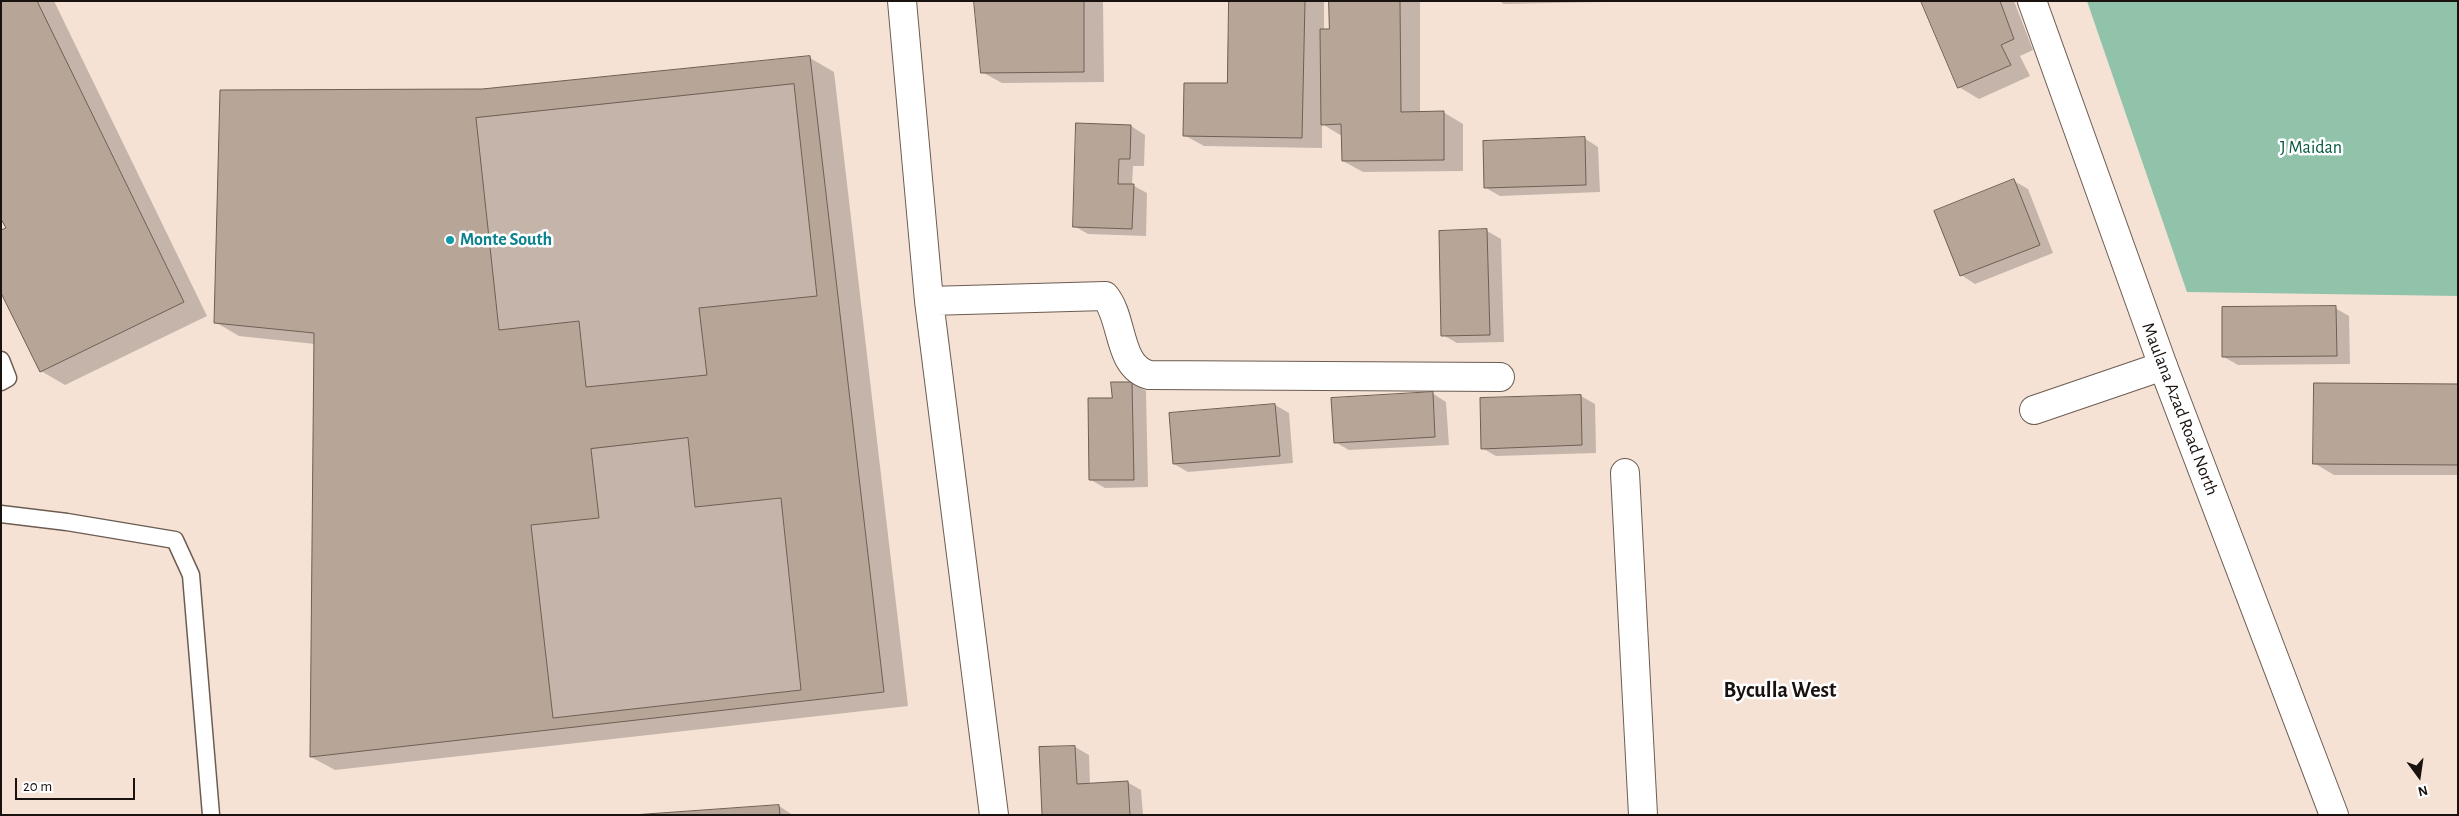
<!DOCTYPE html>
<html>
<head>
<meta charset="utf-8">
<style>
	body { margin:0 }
	#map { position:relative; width:2459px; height:816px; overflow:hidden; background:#f5e2d5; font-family:"Alegreya Sans",sans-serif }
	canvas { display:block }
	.frame { position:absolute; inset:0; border:2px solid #19120e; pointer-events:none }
	.north { position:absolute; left:2394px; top:751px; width:50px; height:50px; -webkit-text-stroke:4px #fff; paint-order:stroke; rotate:166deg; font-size:14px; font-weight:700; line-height:20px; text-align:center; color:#19120e }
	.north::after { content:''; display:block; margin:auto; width:18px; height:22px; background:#19120e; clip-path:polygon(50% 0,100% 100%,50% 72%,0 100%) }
	.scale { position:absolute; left:15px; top:778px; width:120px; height:22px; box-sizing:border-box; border:2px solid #19120e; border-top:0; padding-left:6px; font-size:15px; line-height:18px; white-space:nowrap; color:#19120e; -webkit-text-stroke:4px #fff; paint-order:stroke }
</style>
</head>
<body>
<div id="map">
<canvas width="2459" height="816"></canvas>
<div class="frame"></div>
<div class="north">N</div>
<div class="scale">20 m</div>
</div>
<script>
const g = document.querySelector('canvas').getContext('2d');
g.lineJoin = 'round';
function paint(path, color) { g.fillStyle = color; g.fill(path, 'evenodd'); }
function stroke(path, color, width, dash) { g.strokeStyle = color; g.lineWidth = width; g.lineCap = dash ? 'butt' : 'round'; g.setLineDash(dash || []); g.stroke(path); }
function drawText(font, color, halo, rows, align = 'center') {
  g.font = font + ' "Alegreya Sans",sans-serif'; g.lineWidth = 5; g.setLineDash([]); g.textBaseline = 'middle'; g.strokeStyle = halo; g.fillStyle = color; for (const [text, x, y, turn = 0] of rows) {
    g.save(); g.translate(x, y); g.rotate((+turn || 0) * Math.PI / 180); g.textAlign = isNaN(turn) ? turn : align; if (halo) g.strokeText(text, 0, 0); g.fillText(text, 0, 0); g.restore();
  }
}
paint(new Path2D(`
	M2087,1H2458V296L2187,292Z`), '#91c3aa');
paint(new Path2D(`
	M1,1H54L207,316L65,385L41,371L7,229Z
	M975,1H1103L1104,82L1002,83L982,72Z
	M1230,1H1324V30H1330V1H1420V113L1443,112L1463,124V171L1363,172L1343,161L1342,136L1322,124V148L1204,146L1184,135L1229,84Z
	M1499,1H1652L1504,4Z
	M1923,1H2014L2033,50L2020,56L2030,76L1979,99L1959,87Z
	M810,58L834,72L908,706L335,770L311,757L315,344L239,336L215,322L482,91Z
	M1077,125L1131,126L1145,135L1144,166H1133L1132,185L1147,193L1146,236L1088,234L1074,226Z
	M1584,138L1598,147L1600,192L1500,196L1486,188Z
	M2014,181L2028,189L2053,253L1975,284L1961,275L1936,211Z
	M1487,231L1501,239L1504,342L1457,343L1443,335L1440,232Z
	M2335,308L2349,316L2350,364L2238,365L2224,357Z
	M1132,383L1146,391L1148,487L1105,488L1091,480L1113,399Z
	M2458,386V475H2334L2314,463Z
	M1432,393L1446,402L1449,445L1349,450L1335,442Z
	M1581,396L1595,404L1596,453L1496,456L1482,448Z
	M1275,405L1289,413L1293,463L1188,472L1174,464L1170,414Z
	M1075,747L1089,755L1090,784L1127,782L1141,790L1143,815H1043Z
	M779,806L793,815H652Z`), '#0003');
const building = new Path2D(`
	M1,1H37L184,302L40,372L1,293V230L6,228L1,219Z
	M974,1H1084V72L981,73Z
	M1229,1H1305L1302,138L1183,136L1184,83H1227Z
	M1329,1H1400L1401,112L1444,111V160L1342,161L1341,124L1321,125L1320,29H1329Z
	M1921,1H2000L2014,39L2001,45L2011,65L1958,88Z
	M810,56L884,692L310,757L314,333L214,323L220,90L482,89Z
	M794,84L817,296L699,308L707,375L586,387L579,321L499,330L476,118Z
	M1076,123L1131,125L1130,159H1119L1118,184H1134L1132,229L1073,227Z
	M1585,137L1586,185L1484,188L1483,141Z
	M2014,179L2040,245L1960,276L1934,211Z
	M1487,229L1490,335L1441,336L1439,231Z
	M2336,306L2337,356L2222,357V307Z
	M1111,382H1132L1134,480H1089L1088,398H1112Z
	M2314,383L2458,384V465L2313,464Z
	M1433,392L1435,437L1334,443L1331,398Z
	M1581,395L1582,445L1481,449L1480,398Z
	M1275,404L1280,456L1173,464L1169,413Z
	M688,438L695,507L781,498L801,690L553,718L531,525L599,518L591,449Z
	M1075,746L1077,784L1128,781L1130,815H1042L1039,747Z
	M779,805L780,815H633Z`);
paint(building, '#b7a598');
stroke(building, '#6e5e53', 1);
const service = new Path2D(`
	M1,360L8,378L1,382
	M1,514L67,522L175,540L191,575L211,815`);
const minor = new Path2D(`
	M902,1L929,301L994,815
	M929,301L1105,296C1124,319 1117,366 1149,375L1500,377
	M2034,410L2163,366
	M1625,473L1643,815`);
const tertiary = new Path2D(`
	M2032,1L2163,366L2334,815`);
stroke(service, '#6d5c51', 19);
stroke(minor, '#6d5c51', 30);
stroke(tertiary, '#6d5c51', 30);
stroke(service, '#fff', 16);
stroke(minor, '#fff', 28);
stroke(tertiary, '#fff', 28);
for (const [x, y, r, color] of [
	[450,240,5,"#0f9aa8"]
]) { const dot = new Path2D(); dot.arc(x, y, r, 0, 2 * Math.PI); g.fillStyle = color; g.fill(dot); stroke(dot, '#fff', 2); }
drawText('18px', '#065a3d', '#fff', [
	["J Maidan",2311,148]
]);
drawText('bold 18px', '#0d838f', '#fff', [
	["Monte South",460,240]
], 'left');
drawText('18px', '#19120e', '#fff', [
	["Maulana Azad Road North",2180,409,69]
]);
drawText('bold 22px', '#19120e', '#fff', [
	["Byculla West",1780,690]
]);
</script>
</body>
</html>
